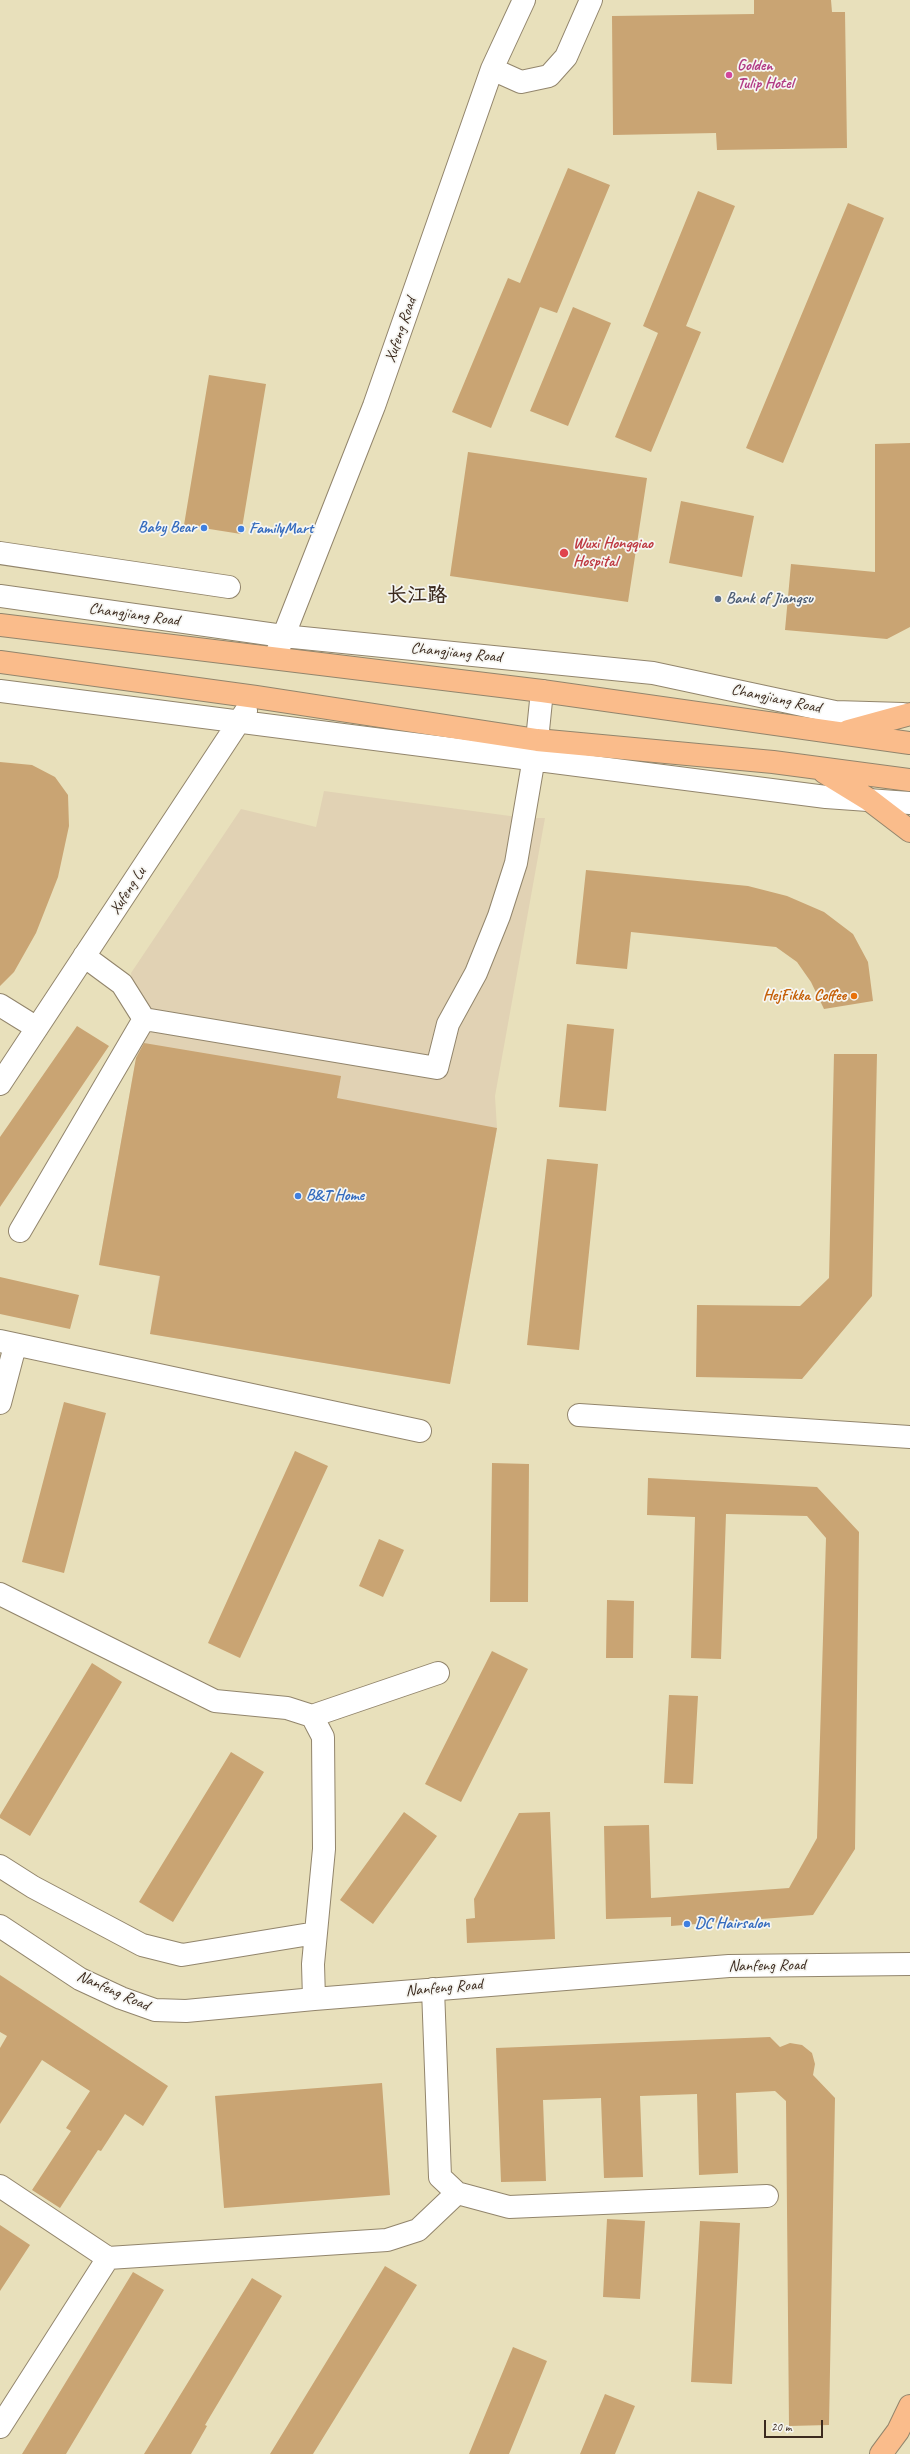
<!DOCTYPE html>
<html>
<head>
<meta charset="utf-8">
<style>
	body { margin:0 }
	#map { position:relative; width:910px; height:2454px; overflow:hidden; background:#e8e0bb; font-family:Caveat,sans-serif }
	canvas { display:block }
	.scale { position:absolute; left:764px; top:2420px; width:59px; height:18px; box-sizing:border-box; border:2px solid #3b2a1e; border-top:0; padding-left:5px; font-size:12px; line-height:14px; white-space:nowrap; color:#3b2a1e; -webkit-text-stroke:3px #f6f6f2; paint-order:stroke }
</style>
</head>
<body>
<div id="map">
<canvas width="910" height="2454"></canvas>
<div class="scale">20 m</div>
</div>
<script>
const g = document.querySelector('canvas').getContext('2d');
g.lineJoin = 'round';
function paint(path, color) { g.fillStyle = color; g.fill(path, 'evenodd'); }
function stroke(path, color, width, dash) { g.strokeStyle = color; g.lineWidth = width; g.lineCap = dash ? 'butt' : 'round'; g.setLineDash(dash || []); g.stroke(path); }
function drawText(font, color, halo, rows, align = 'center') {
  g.font = font + ' Caveat,"LXGW WenKai TC",sans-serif'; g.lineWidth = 3.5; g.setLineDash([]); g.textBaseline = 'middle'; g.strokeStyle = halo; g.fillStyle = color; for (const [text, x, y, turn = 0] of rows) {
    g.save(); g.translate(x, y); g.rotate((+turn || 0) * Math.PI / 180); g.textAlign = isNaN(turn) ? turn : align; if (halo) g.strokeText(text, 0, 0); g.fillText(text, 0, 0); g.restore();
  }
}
paint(new Path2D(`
	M324,791L525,818H545L495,1096L497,1128L450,1384L150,1334L159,1276L99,1265L139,1042L131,973L241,809L316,827Z`), '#e1d2b4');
paint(new Path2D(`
	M754,0H831L832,12H845L847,148L717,150L716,133L613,135L612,16L754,14Z
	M568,168L610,185L557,313L540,307L491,428L452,412L508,278L520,283Z
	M698,191L735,206L686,326L701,332L651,452L615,437L658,333L643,326Z
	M848,203L884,218L783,463L746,448Z
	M573,307L611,323L568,426L530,411Z
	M209,375L266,384L241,534L184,525Z
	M910,443V627L887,639L785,630L791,564L875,572V444Z
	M468,452L647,478L628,602L450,576Z
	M681,501L754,516L742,577L669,563Z
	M0,762L32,765L55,777L68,795L69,826L58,877L36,933L14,972L0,986Z
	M586,870L748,886L787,896L824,912L853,934L868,962L873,1001L824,1009L811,982L797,962L776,947L631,932L627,969L576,964Z
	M567,1024L614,1029L606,1111L559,1107Z
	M77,1026L109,1046L0,1207V1137Z
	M144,1043L341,1076L337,1098L497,1128L450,1384L150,1334L160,1276L99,1265L136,1058Z
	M834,1054H877L872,1296L802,1379L696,1377L697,1305L800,1306L829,1278Z
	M547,1159L598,1164L579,1350L527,1345Z
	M0,1277L79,1295L70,1329L0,1314Z
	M64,1402L106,1413L64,1573L22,1562Z
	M295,1451L328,1466L240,1658L208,1643Z
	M492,1463L529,1464L528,1602H490Z
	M648,1478L817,1487L859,1532L855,1849L813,1915L671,1926V1917L606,1919L604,1826L649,1825L651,1898L789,1888L817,1838L826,1538L807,1516L726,1514L721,1659L691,1658L695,1517L647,1515Z
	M379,1539L404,1550L383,1597L359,1586Z
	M607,1600L634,1601L633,1658H606Z
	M492,1651L528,1669L461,1802L425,1784Z
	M92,1663L122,1682L30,1836L0,1818V1815Z
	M669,1695L698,1696L693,1784L664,1783Z
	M231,1752L264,1772L173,1922L139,1902Z
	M404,1812L437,1836L373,1924L340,1900Z
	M550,1812L555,1939L467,1943L466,1919L475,1918L474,1899L519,1813Z
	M0,1975L168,2086L143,2126L125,2114L101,2151L98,2150L60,2208L32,2190L71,2131L66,2128L90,2091L42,2060L0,2124V2048L7,2036L0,2032Z
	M770,2037L780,2047L790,2043L802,2045L812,2053L815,2064L813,2075L835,2098L829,2425L789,2426L786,2101L775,2091L736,2093L738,2173L699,2175L697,2094L640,2096L643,2177L604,2178L601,2098L543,2100L546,2181L501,2182L496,2048Z
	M382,2083L390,2195L224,2208L215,2096Z
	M607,2219L645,2221L640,2299L603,2297Z
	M700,2221L740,2223L732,2384L691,2382Z
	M0,2225L30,2245L0,2291Z
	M385,2266L417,2285L347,2399L313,2454H270Z
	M133,2272L164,2290L66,2454H22Z
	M252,2278L282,2296L205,2425L207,2426L191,2454H144Z
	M513,2347L547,2361L509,2454H469Z
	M605,2394L635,2406L615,2454H580Z`), '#c9a473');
const minor = new Path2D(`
	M492,69L521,82L549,76L566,57L591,0
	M0,553L229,587
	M0,596L283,636L653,673L835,712L903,714
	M278,650L374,406L492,69L524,0
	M0,691L826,797L910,803
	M0,1005L37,1028
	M144,1019L437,1068L448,1024L476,973L499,916L516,863L537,740L542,691
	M0,1084L246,711
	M20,1231L144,1019L122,984L84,956
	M0,1341L420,1431
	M0,1403L15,1346
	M579,1415L910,1437
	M0,1594L215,1701L287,1708L312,1716L323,1737L324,1849L313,1964L314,1999
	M312,1716L438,1673
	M0,1866L33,1887L142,1945L182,1955L316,1933
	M0,1926L80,1979L121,1998L155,2010L186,2011L314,1999L729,1966L910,1964
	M433,1989L440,2177L457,2193L509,2207L767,2196
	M0,2186L108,2258L0,2427
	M108,2258L387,2240L418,2230L457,2193`);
const major = new Path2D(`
	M0,625L542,691L910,743
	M0,662L256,697L537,740L773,762L910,780
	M848,731L910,714
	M824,772L868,799L910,831
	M881,2454L898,2431L910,2406`);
stroke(minor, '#92856c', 24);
stroke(major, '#92856c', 24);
stroke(minor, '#fff', 22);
stroke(major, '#fabc8b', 22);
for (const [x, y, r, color] of [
	[729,75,4,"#d1479c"],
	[204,528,4,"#3f7fe0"],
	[241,529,4,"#3f7fe0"],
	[564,553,5,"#e0444e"],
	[718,599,4,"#5c6f8a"],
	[854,996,4,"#e8710a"],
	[298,1196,4,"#3f7fe0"],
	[687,1924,4,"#3f7fe0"]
]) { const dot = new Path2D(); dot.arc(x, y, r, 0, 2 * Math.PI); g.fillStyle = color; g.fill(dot); stroke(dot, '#f6f6f2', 1.5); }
drawText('bold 16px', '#b23c85', '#f6f6f2', [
	["Golden",737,66],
	["Tulip Hotel",737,84]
], 'left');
drawText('16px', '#3b2a1e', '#f6f6f2', [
	["Xufeng Road",401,330,-71],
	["Changjiang Road",134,615,8],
	["Changjiang Road",456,653,6],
	["Changjiang Road",776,699,12],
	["Xufeng Lu",128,891,-57],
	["Nanfeng Road",767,1966,-1],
	["Nanfeng Road",444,1988,-5],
	["Nanfeng Road",113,1991,24]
]);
drawText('bold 16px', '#366cbe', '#f6f6f2', [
	["Baby Bear",196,528,"right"],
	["FamilyMart",249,529],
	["B&T Home",306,1196],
	["DC Hairsalon",695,1924]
], 'left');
drawText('bold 16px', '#be3a42', '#f6f6f2', [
	["Wuxi Hongqiao",573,544],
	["Hospital",573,562]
], 'left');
drawText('bold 16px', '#4e5e75', '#f6f6f2', [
	["Bank of Jiangsu",726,599]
], 'left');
drawText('bold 16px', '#c56008', '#f6f6f2', [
	["HejFikka Coffee",846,996]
], 'right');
drawText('bold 20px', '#3b2a1e', '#f6f6f2', [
	["长江路",417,596]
]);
</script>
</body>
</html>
